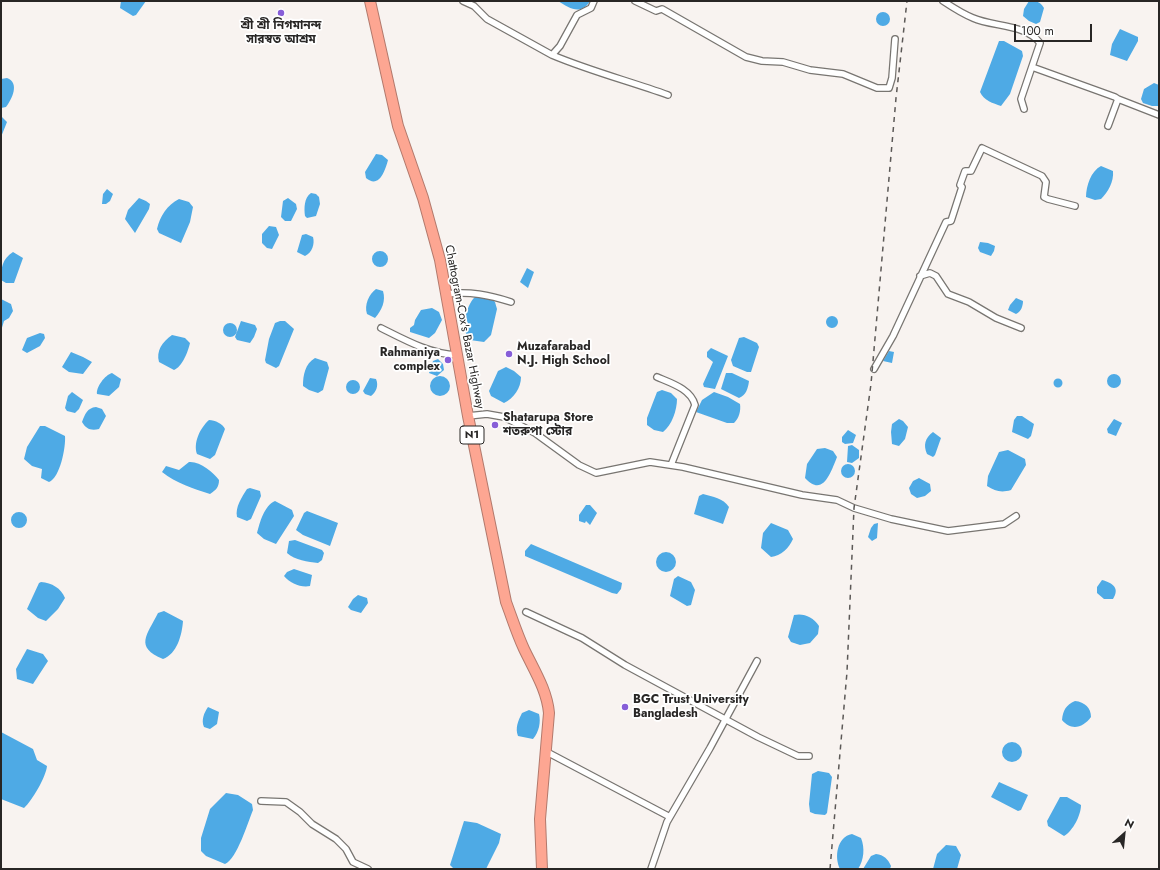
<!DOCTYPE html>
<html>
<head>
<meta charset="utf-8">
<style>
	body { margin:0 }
	#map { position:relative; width:1160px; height:870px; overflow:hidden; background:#f8f3f0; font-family:Jost,sans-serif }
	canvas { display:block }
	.frame { position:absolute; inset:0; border:2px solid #282625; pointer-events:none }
	.north { position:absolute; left:1104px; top:814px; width:40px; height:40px; -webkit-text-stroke:3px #fff; paint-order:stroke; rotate:27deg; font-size:11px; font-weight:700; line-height:16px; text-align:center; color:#282625 }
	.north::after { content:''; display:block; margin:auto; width:14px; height:18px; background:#282625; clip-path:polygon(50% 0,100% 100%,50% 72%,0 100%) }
	.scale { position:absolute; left:1014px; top:24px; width:78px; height:18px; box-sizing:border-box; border:2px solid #282625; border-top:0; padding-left:5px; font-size:12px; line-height:14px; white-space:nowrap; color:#282625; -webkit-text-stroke:3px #fff; paint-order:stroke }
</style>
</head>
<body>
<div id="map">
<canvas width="1160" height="870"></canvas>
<div class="frame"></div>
<div class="north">N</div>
<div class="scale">100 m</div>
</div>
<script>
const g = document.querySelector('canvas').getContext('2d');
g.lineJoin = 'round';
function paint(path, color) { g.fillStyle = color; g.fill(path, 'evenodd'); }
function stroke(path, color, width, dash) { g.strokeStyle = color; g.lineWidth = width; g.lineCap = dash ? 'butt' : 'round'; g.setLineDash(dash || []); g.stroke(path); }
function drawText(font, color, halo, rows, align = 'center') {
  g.font = font + ' Jost,"Noto Sans Bengali",sans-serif'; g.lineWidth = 3.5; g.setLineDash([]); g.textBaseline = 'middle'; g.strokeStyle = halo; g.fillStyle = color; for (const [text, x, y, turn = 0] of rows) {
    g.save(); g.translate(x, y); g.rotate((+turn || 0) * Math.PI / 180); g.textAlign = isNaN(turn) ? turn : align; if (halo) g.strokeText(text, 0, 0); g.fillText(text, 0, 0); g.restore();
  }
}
paint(new Path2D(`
	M121,1H146L136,15L133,16L120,8Z
	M558,1H590C581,16 569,8 558,1Z
	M1029,1C1036,1 1040,1 1044,8L1040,22L1036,24L1029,21L1023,16L1024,9Z
	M876 19a7 7 0 1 1 14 0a7 7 0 1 1-14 0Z
	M1120,29L1138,37V41L1127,61L1110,55L1112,44Z
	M999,41H1004L1022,51L1023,56L1010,94L1001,106C993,103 984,101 980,92Z
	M7,78C20,83 12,99 6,107L1,108V79Z
	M1154,83L1159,85V106H1152L1143,103L1141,99L1144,89Z
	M1,116L7,122L1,137Z
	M376,154L382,155L388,160C385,171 379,189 366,178L365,172Z
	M1101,166L1113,171C1114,182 1108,192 1101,199L1095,200L1086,197C1086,186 1091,171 1101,166Z
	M107,189L113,194L110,201L106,204H102L103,194Z
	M311,193L316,194L319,197L320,204L316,216L307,218L305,216C304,208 304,198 311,193Z
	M139,198L146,201L150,204L149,209L135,233L125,219L128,210Z
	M288,198L296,204L297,209L291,221H285L281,217L283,201Z
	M179,199L189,202L193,207L190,222L181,243L159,233L157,229C160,216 167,205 179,199Z
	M269,226L276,227L279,235L272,249L267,248L262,243V234Z
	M306,234L313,237C315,244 312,253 305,256L297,252L302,235Z
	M980,242L988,243L995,246L994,251L991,256L980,252L978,248Z
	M372 259a8 8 0 1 1 16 0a8 8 0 1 1-16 0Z
	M13,252L23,258L14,283H6L1,280C1,268 2,259 13,252Z
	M527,268L534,272L528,288L520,282Z
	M376,289L383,291C386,301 382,310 375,318L367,314C364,305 369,294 376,289Z
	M475,297L492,299L495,302L497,309L491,335L484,342L470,340C469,337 466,334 465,331C463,321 468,303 475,297Z
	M1016,298L1023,301C1023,306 1021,312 1016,314L1008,310L1010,305Z
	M1,299L11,304L13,311L9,318L4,321L1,331Z
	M432,308L439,312L442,320L435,333L429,338L410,332V328L414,325L415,320L421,310Z
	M826 322a6 6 0 1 1 12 0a6 6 0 1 1-12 0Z
	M241,321L255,325L257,329L254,337L250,343L237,340L235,337Z
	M280,321H285L294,329L279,366L276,368L266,363L265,360L269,339L275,323Z
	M223 330a7 7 0 1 1 14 0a7 7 0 1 1-14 0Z
	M40,333L44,334L45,338L40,346L27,353L22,350L27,338Z
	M172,335L185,338L190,343C188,352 182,367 174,370L159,362C156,351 162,342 172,335Z
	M744,337L757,343L759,347L751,372H747L733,366L731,360L739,338Z
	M711,348L728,356L715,389L704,387L703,384L713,362L707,357V352Z
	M889,351L894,352L892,363L883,361Z
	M71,352L83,357L92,362L83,374L69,372L62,367Z
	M315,358L327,362L329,368L323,390L318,393L309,390L303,386C303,375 305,364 315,358Z
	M438,359L443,364L444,370L437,376L429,373L433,361Z
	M506,367L514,371L521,377C521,388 514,398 504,403L491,396L489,391L498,371Z
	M112,373L121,379L119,387L109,396L97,394C96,387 105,375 112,373Z
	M726,373H732L749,381C748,389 746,395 739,398L721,389Z
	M1107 381a7 7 0 1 1 14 0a7 7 0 1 1-14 0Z
	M430 386a10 10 0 1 1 20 0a10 10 0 1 1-20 0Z
	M370,378L376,379C379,386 376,392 371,396L365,394L363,391Z
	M1053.5 383a4.5 4.5 0 1 1 9 0a4.5 4.5 0 1 1-9 0Z
	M346 387a7 7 0 1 1 14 0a7 7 0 1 1-14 0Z
	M662,390L671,393L677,399C677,410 672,425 663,432L654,430L647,425V418L657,392Z
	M72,392L83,400L79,409L75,413L67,411L65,408L68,396Z
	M714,392L728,397L740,404C741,411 739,418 734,423H727L696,412L702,400Z
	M96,407L102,409L106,416L99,429C91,431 86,429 82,422C85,414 87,408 96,407Z
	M1017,416H1022L1034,424L1031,436L1028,439L1012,432L1014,420Z
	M899,419L903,421L908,427L905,439L899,446L892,444L891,432L892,424Z
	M1114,419L1122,423L1116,436L1108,433L1107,429Z
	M209,420C215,420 223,424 225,429L215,455L210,459L197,454C193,443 200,428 209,420Z
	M40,426H45L65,436C66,447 60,478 49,482L41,478L42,469L32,466L24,459L27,447Z
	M848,430L856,435L853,443L845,444L842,442V437Z
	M933,432L941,438L935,455L933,457L927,454C923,445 925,438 933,432Z
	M852,445L859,450V458L852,463L847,462L848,446Z
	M825,448L833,451L837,457C831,472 823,498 805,478L807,464L817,449Z
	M1008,450L1025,459L1026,465L1011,490C1001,493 995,491 987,486L988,476L999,452Z
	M189,462C200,461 213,472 219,480C219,487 216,490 210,494C194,489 176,483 162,472L166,466L179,470Z
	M841 471a7 7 0 1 1 14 0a7 7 0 1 1-14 0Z
	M919,478L930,484L931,491L925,496L917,498L911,494L909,488L913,481Z
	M250,488L260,491L261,496L251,519L247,521L237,517C235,507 242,497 247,489Z
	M703,494C713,497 723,498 729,507L723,524L694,514L699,496Z
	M275,501L292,510L294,516L276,544L264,539L257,533C260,522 264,506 275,501Z
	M586,505H590L597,513L590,525L586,521L585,523L579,521V515Z
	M307,511L338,523L330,546L303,535L296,530L304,513Z
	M11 520a8 8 0 1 1 16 0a8 8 0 1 1-16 0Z
	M771,523L788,530L793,539C789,548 781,556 771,557L761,548L763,533Z
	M878,523L877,538L872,541L868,537L871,528L874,524Z
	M295,540L322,550L324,553L322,560L318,563C308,562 295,560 287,553L289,541Z
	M531,544L622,583L621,589L617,594L612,593L525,556V551Z
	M656 562a10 10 0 1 1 20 0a10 10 0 1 1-20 0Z
	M294,569L312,575L310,586C301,588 290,583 284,576L287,572Z
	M678,576L691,582L695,590L691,605L687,606L670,596L674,579Z
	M1102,580C1113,583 1120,588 1113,599H1104L1097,593V587Z
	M41,582C52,583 61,588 65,598L58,609L46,621L38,618L27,609L39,583Z
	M358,595L367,598L368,603L361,613L351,610L348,607L353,599Z
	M164,611L183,621C182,635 177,654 163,659C134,647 147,635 158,613Z
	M794,615C804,613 813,617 819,626L818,634L810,643L800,645L791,642L788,637Z
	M27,649L43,654L48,661L33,684L17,679L16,669Z
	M1075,701C1085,702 1091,708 1091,717C1083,728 1071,731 1062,720C1063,710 1066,705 1075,701Z
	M208,707L219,712L217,724L210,729L204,727C201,720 204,713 208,707Z
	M529,710L539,714C541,722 539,732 533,739L518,736C515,728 518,721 522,713Z
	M1,732L33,749L37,760L47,766C46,777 32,801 24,808L1,799Z
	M1002 752a10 10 0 1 1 20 0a10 10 0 1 1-20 0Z
	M818,771L829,773L832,777L827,813L825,815L815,814L810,812L809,804L812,774Z
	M999,782L1028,795L1021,810L1018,811L991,797Z
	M226,793L238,795L252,804L253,810C248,822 237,859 225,864L206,856L201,851V838L210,809Z
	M1060,797H1067L1081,805C1081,815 1073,831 1064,836L1048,826L1047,821Z
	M464,821L477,823L501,834L499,843L486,869H454L450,865Z
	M852,834L861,838C865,848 864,860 858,869H840C834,857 837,837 852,834Z
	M946,845L956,846L961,855L957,869H933L937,854Z
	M876,854C884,855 888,859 891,866L890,869H863L871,856Z`), '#4eaae5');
const street = new Path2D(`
	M463,1L474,6L487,19L552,55L560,46L577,15L591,8L594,1
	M635,1L656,11L662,9L746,57L762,61L783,62L810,70L843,74L877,88H889L892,78L895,39
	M943,1C952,7 963,14 973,18C993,27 1026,24 1040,43L1021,99L1024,109
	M552,55C590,71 629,81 668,95
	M1032,67L1115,97L1118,99L1108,126
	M1118,99L1159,115
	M920,276L930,273L936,276L948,294L969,302L996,318L1021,328
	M446,294C470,291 489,295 511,302
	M381,328C405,340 430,354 457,355
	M874,369L893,336L946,222L951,221L962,187L960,185L965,171H971L982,148L1042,176L1046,182L1044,197L1048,199L1075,206
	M657,377C671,383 691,389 695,405L671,465
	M468,416L487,414L504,417L535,433L579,465L596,473L650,462L683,467L802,495L837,500L854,508L891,519L948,531L1004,524L1016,516
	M526,612L582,638L625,665L758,737L798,756H809
	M545,751L670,817
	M261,801L286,802L300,812L312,824L336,839L346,849L353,862L368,869
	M651,869L667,822L710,748L757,661`);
const highway = new Path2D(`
	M370,1L398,126L423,198L440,260L468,416L506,602C512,618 517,634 524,649C534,670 547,690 549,713L540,819L542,869`);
stroke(street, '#787571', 8);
stroke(highway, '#b2796c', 12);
stroke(street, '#fff', 5.5);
stroke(highway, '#fda692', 10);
stroke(new Path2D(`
	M830,869L847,672L854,508L871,384L896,98L907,1`), '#5c5957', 1.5, [5, 5]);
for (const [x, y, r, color] of [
	[281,13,4,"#875ed8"],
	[509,354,4,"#875ed8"],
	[448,360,4,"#875ed8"],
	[495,425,4,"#875ed8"],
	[625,707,4,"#875ed8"]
]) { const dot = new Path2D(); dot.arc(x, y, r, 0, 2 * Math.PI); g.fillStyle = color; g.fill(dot); stroke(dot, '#fff', 1.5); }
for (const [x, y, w] of [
	[472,435,24]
]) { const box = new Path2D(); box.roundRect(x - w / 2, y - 9, w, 18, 3); g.fillStyle = '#fff'; g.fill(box); stroke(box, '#282625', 1); }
drawText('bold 11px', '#282625', null, [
	["N1",472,435]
]);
drawText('bold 12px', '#282625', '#fff', [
	["শ্রী শ্রী নিগমানন্দ",281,26,"center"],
	["সারস্বত আশ্রম",281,40,"center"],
	["Muzafarabad",517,347],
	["N.J. High School",517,361],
	["Rahmaniya",440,353,"right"],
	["complex",440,367,"right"],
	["Shatarupa Store",503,418],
	["শতরুপা স্টোর",503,432],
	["BGC Trust University",633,700],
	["Bangladesh",633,714]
], 'left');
drawText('12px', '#282625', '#fff', [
	["Chattogram-Cox's Bazar Highway",464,327,79]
]);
</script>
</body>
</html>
